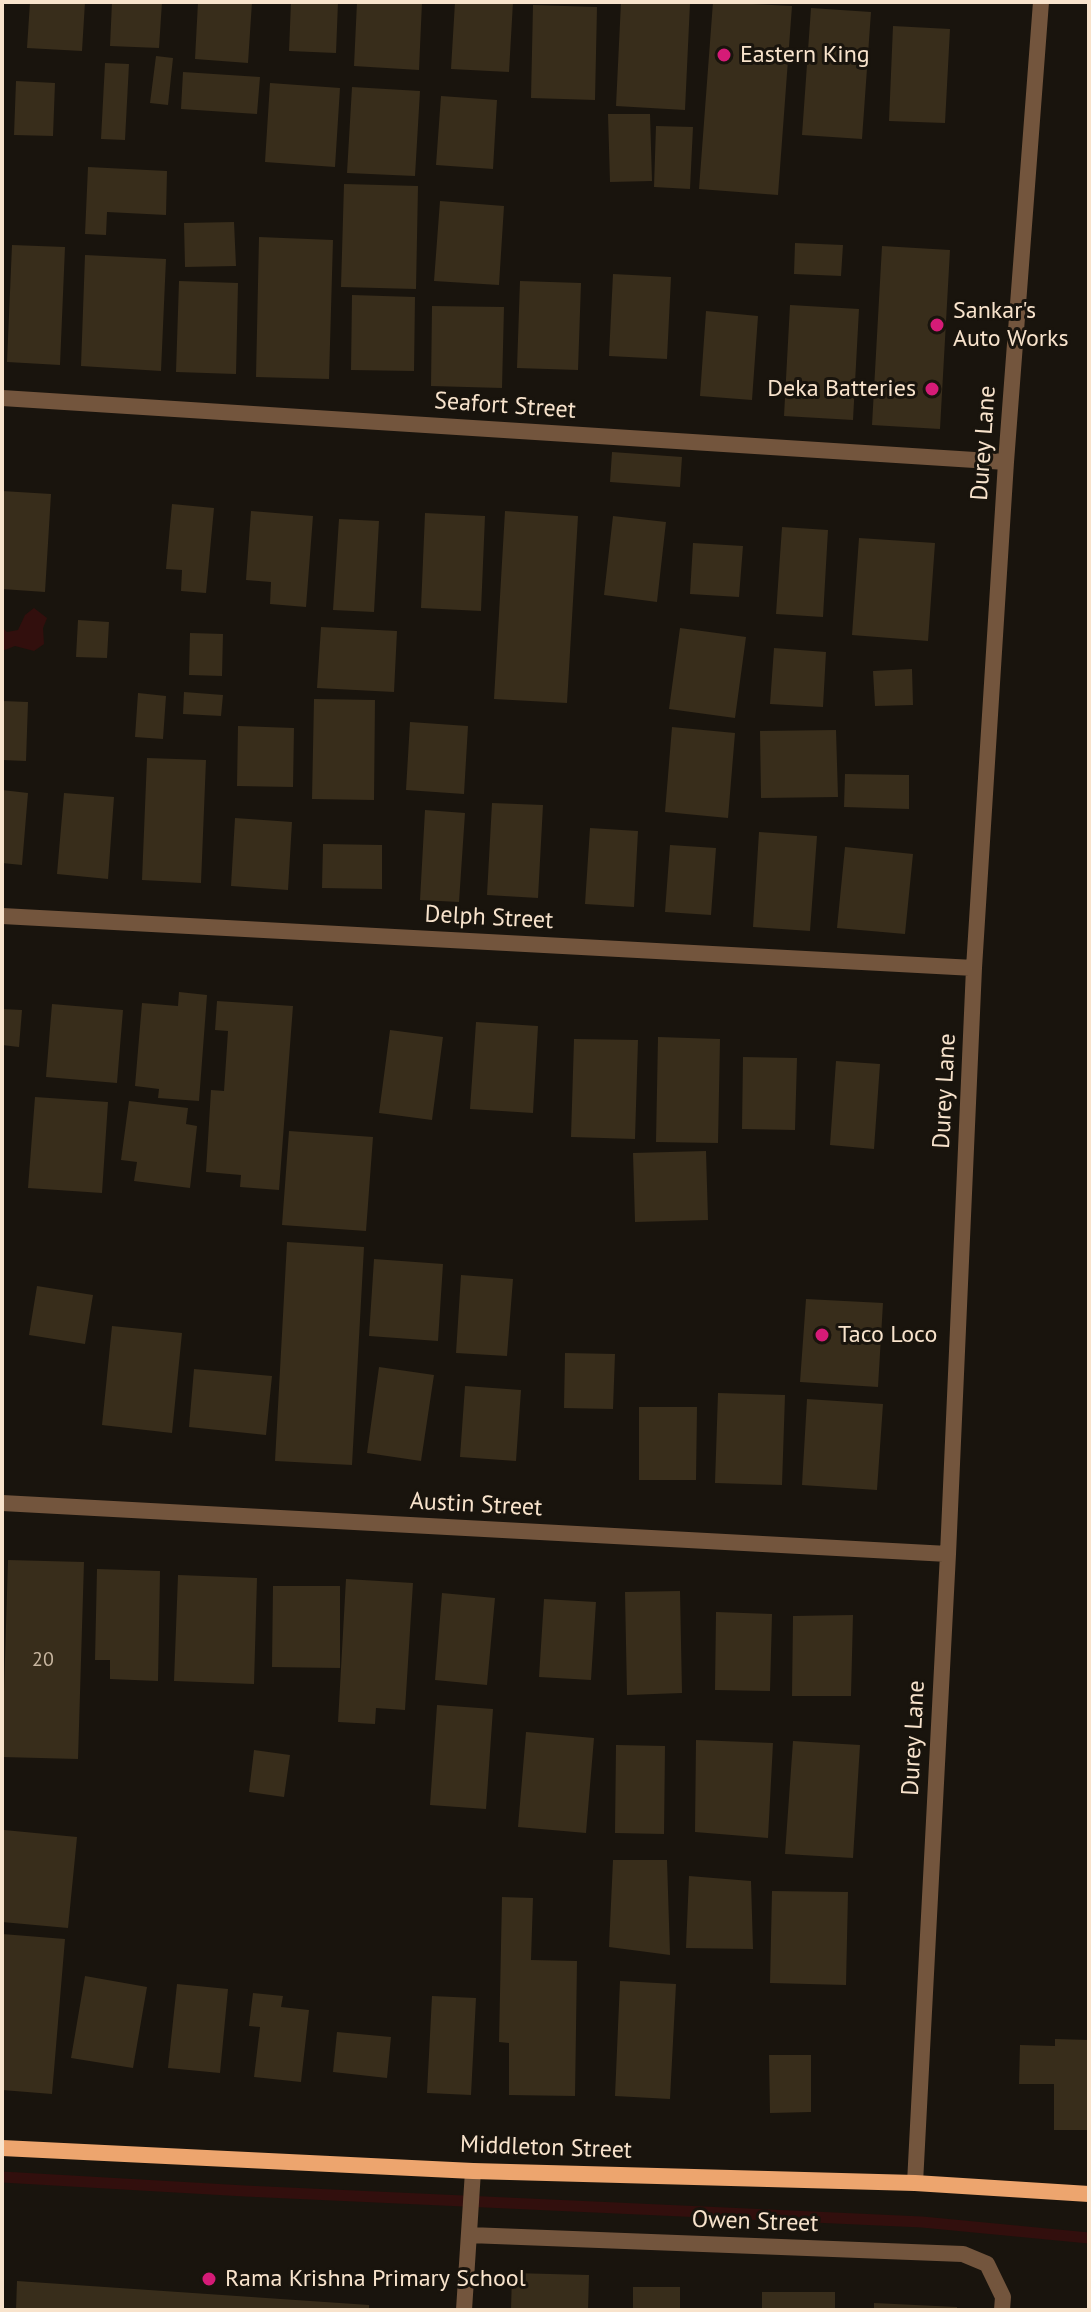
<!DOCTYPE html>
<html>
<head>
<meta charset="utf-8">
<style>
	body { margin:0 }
	#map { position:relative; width:1091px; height:2312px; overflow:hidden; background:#19140d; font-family:"PT Sans",sans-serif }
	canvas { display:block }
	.frame { position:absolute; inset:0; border:4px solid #f8e3cc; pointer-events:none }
</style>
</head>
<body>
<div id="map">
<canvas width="1091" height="2312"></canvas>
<div class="frame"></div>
</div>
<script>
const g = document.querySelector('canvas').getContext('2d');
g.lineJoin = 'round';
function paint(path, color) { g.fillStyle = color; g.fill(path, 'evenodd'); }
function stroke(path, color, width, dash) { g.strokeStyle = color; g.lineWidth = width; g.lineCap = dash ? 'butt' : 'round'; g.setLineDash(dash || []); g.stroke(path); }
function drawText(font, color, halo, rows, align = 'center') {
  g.font = font + ' "PT Sans",sans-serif'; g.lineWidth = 6; g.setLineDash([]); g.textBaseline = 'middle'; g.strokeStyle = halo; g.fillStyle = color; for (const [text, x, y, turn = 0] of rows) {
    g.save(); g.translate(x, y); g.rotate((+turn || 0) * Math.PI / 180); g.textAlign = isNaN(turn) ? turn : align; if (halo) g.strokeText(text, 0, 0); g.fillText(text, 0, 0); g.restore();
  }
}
paint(new Path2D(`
	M34,608L47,618L43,628L44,644L34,651L15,646L2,651V627L7,632L18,630L25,615Z`), '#320f0d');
stroke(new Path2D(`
	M2,2177L245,2191L922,2222L1089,2238`), '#320f0d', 11);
paint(new Path2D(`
	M30,2H85L82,51L27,48Z
	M112,2H162L159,48L110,46Z
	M198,2H252L248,63L195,59Z
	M291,2H338L336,53L289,51Z
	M357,2H422L419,70L354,66Z
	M455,2H513L509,72L451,69Z
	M621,2L690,3L685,110L616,106Z
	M713,2L792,6L778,195L699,189Z
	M533,5L597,7L595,100L531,98Z
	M811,8L871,12L862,139L802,135Z
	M893,26L950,29L945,123L889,121Z
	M156,56L173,58L168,105L150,103Z
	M105,63L129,64L125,140L101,139Z
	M183,72L260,77L257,114L181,109Z
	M16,81L55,83L53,136L14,135Z
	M270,83L340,88L335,167L265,162Z
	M352,87L420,91L415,176L347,173Z
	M441,96L497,100L493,169L436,165Z
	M608,114H650L652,181L610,182Z
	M656,126L693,127L690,189L654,187Z
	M88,167L167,171L166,215L107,212L106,235L85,234Z
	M344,184L418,186L416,289L341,287Z
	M440,201L504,206L499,285L434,281Z
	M234,222L236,266L185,267L184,223Z
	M259,237L333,240L329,379L256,377Z
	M795,243L843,245L841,276L794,274Z
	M12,245L65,247L60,365L7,362Z
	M882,246L950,250L940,429L872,425Z
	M85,255L166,259L161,371L81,366Z
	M613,274L671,277L667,359L609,356Z
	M179,281L238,283L236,374L176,372Z
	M520,281L581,283L578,370L517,368Z
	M352,295L415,297L414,371L351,370Z
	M790,305L859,309L853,420L784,416Z
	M432,306L504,307L502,388L431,386Z
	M706,311L758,316L752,400L700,396Z
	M612,452L682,457L680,487L610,482Z
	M2,491L51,494L45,592L2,589Z
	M172,504L214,508L206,593L181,591L182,570L166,569Z
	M251,511L313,516L306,607L270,604L271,582L246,580Z
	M505,511L578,516L567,703L494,699Z
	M425,513L485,516L481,611L421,608Z
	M613,516L666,522L657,602L604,595Z
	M339,519L379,521L374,612L333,610Z
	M782,527L828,530L823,617L776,614Z
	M859,538L935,543L928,641L852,635Z
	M693,543L743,546L739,597L690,594Z
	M78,620L109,622L107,658L76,657Z
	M321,627L397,631L394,692L317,688Z
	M680,628L746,637L735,718L669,709Z
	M190,633L223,634L222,676L189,675Z
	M774,648L826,652L823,707L770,704Z
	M912,669L913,705L875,706L873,671Z
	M184,692L223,695L221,716L183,714Z
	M138,693L166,696L163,739L135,737Z
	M314,699L375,700L374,800L312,799Z
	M2,701L28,702L26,761L2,760Z
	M410,722L468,726L464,794L406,790Z
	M238,726L294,728L293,787L237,786Z
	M672,727L735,733L728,818L665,812Z
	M836,730L838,797L761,798L760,731Z
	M147,758L206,760L201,883L142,880Z
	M845,774L909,775V809L844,807Z
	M2,790L28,793L22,865L2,863Z
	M64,793L114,797L108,879L57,874Z
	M492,803L543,805L538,898L487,895Z
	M425,810L465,813L459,902L420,900Z
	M235,818L292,822L288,890L231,886Z
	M590,828L638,831L634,907L585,904Z
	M759,832L817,836L810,931L753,927Z
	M323,844L382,845V889L322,888Z
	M670,845L716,848L711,915L665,912Z
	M845,847L913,854L905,934L837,928Z
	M179,992L207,995L199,1101L158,1098L159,1089L135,1086L142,1003L178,1006Z
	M217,1001L293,1006L279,1190L240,1187L241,1175L206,1172L211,1090L224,1091L228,1031L215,1030Z
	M52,1004L123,1010L117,1083L46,1077Z
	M2,1009L22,1010L19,1047L2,1045Z
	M476,1022L538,1026L533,1113L470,1109Z
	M390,1030L443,1037L432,1120L379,1113Z
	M658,1037L720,1039L718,1143L656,1142Z
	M574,1039L638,1040L635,1139L571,1137Z
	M743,1057L797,1058L795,1130L742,1129Z
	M836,1061L880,1064L874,1149L830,1145Z
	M35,1097L108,1102L102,1193L28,1188Z
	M129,1101L188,1108L186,1124L197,1126L190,1188L134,1181L137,1162L121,1160Z
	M289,1131L373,1137L366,1231L282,1225Z
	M706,1151L708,1220L635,1222L633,1153Z
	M287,1242L364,1247L352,1465L275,1461Z
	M374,1259L443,1264L438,1341L369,1336Z
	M461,1275L513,1279L507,1356L456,1353Z
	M37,1286L93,1295L85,1344L29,1335Z
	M806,1299L883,1303L878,1387L800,1382Z
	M112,1326L182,1333L172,1433L102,1425Z
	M565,1353L615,1354L613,1409L564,1408Z
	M379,1367L434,1375L421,1461L367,1453Z
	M194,1369L272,1376L266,1435L189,1427Z
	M465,1386L521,1390L516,1461L460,1457Z
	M718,1393L785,1395L782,1485L715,1483Z
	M807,1399L883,1404L877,1490L802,1485Z
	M639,1407H697L696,1480H639Z
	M8,1560L84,1562L78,1759L2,1757Z
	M97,1569L160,1571L158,1681L110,1679V1660H95Z
	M178,1575L257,1578L254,1684L174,1681Z
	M346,1579L413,1583L405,1710L376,1708L375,1724L338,1722Z
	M273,1586H340V1668L272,1667Z
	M680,1591L682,1693L627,1695L625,1592Z
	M442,1593L495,1598L487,1685L435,1680Z
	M544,1599L596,1602L591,1680L539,1677Z
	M716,1612L772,1614L770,1691L715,1690Z
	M853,1615L851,1696H792L793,1616Z
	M437,1705L493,1709L486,1809L430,1805Z
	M526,1732L594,1738L586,1833L518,1827Z
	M696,1740L773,1743L768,1838L695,1832Z
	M793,1741L860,1745L853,1858L785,1854Z
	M616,1745L665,1746L664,1834L615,1833Z
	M254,1750L290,1755L284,1797L249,1792Z
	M4,1830L77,1837L68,1928L2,1922Z
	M613,1860H667L670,1955L609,1947Z
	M689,1876L751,1881L753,1949L686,1948Z
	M772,1891L848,1892L846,1985L770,1983Z
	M502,1897L533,1898L531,1960L577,1961L575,2096L509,2095V2043L499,2042Z
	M2,1934L65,1939L52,2094L2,2090Z
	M85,1976L147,1987L133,2068L71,2058Z
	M620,1981L676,1984L670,2099L615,2096Z
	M177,1984L228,1989L220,2073L168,2068Z
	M253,1993L283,1996L281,2007L309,2010L301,2082L254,2077L260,2027L249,2026Z
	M432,1996L476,1998L471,2095L427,2093Z
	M337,2032L391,2037L387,2078L333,2072Z
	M1055,2039L1089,2040V2130H1054V2084H1019L1020,2045L1055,2046Z
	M769,2055H811V2112L770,2113Z
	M512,2273L589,2275L588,2310H511Z
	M17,2281L369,2305V2310H16Z
	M633,2287H680V2310H633Z
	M762,2292H835V2310H762Z
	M874,2303L957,2307V2310H874Z`), '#382d1b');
stroke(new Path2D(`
	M2,398L1006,462
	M2,916L974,968
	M2,1503L948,1554
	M915,2183L948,1554L974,968L1006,462L1041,2
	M469,2235L963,2254L987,2264L1003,2297L1002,2310
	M464,2310L473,2171`), '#73553d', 16);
stroke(new Path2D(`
	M2,2148L473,2171L915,2183L1089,2194`), '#eda56e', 16);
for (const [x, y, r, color] of [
	[724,55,8,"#d51b77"],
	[937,325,8,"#d51b77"],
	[932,389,8,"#d51b77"],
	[822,1335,8,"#d51b77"],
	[209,2279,8,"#d51b77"]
]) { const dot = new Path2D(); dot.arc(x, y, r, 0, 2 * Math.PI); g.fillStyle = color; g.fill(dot); stroke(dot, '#19140d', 3); }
drawText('20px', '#c8b6a0', null, [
	["20",43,1660]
]);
drawText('24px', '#f8e3cc', '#19140d', [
	["Eastern King",740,55],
	["Sankar's",953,311],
	["Auto Works",953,339],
	["Deka Batteries",916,389,"right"],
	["Taco Loco",838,1335],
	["Rama Krishna Primary School",225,2279]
], 'left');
drawText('24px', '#f8e3cc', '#19140d', [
	["Seafort Street",505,406,4],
	["Durey Lane",984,443,-86],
	["Delph Street",489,918,3],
	["Durey Lane",945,1091,-87],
	["Austin Street",476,1505,3],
	["Durey Lane",914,1738,-87],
	["Middleton Street",546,2148,2],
	["Owen Street",755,2222,2]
]);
</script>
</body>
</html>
